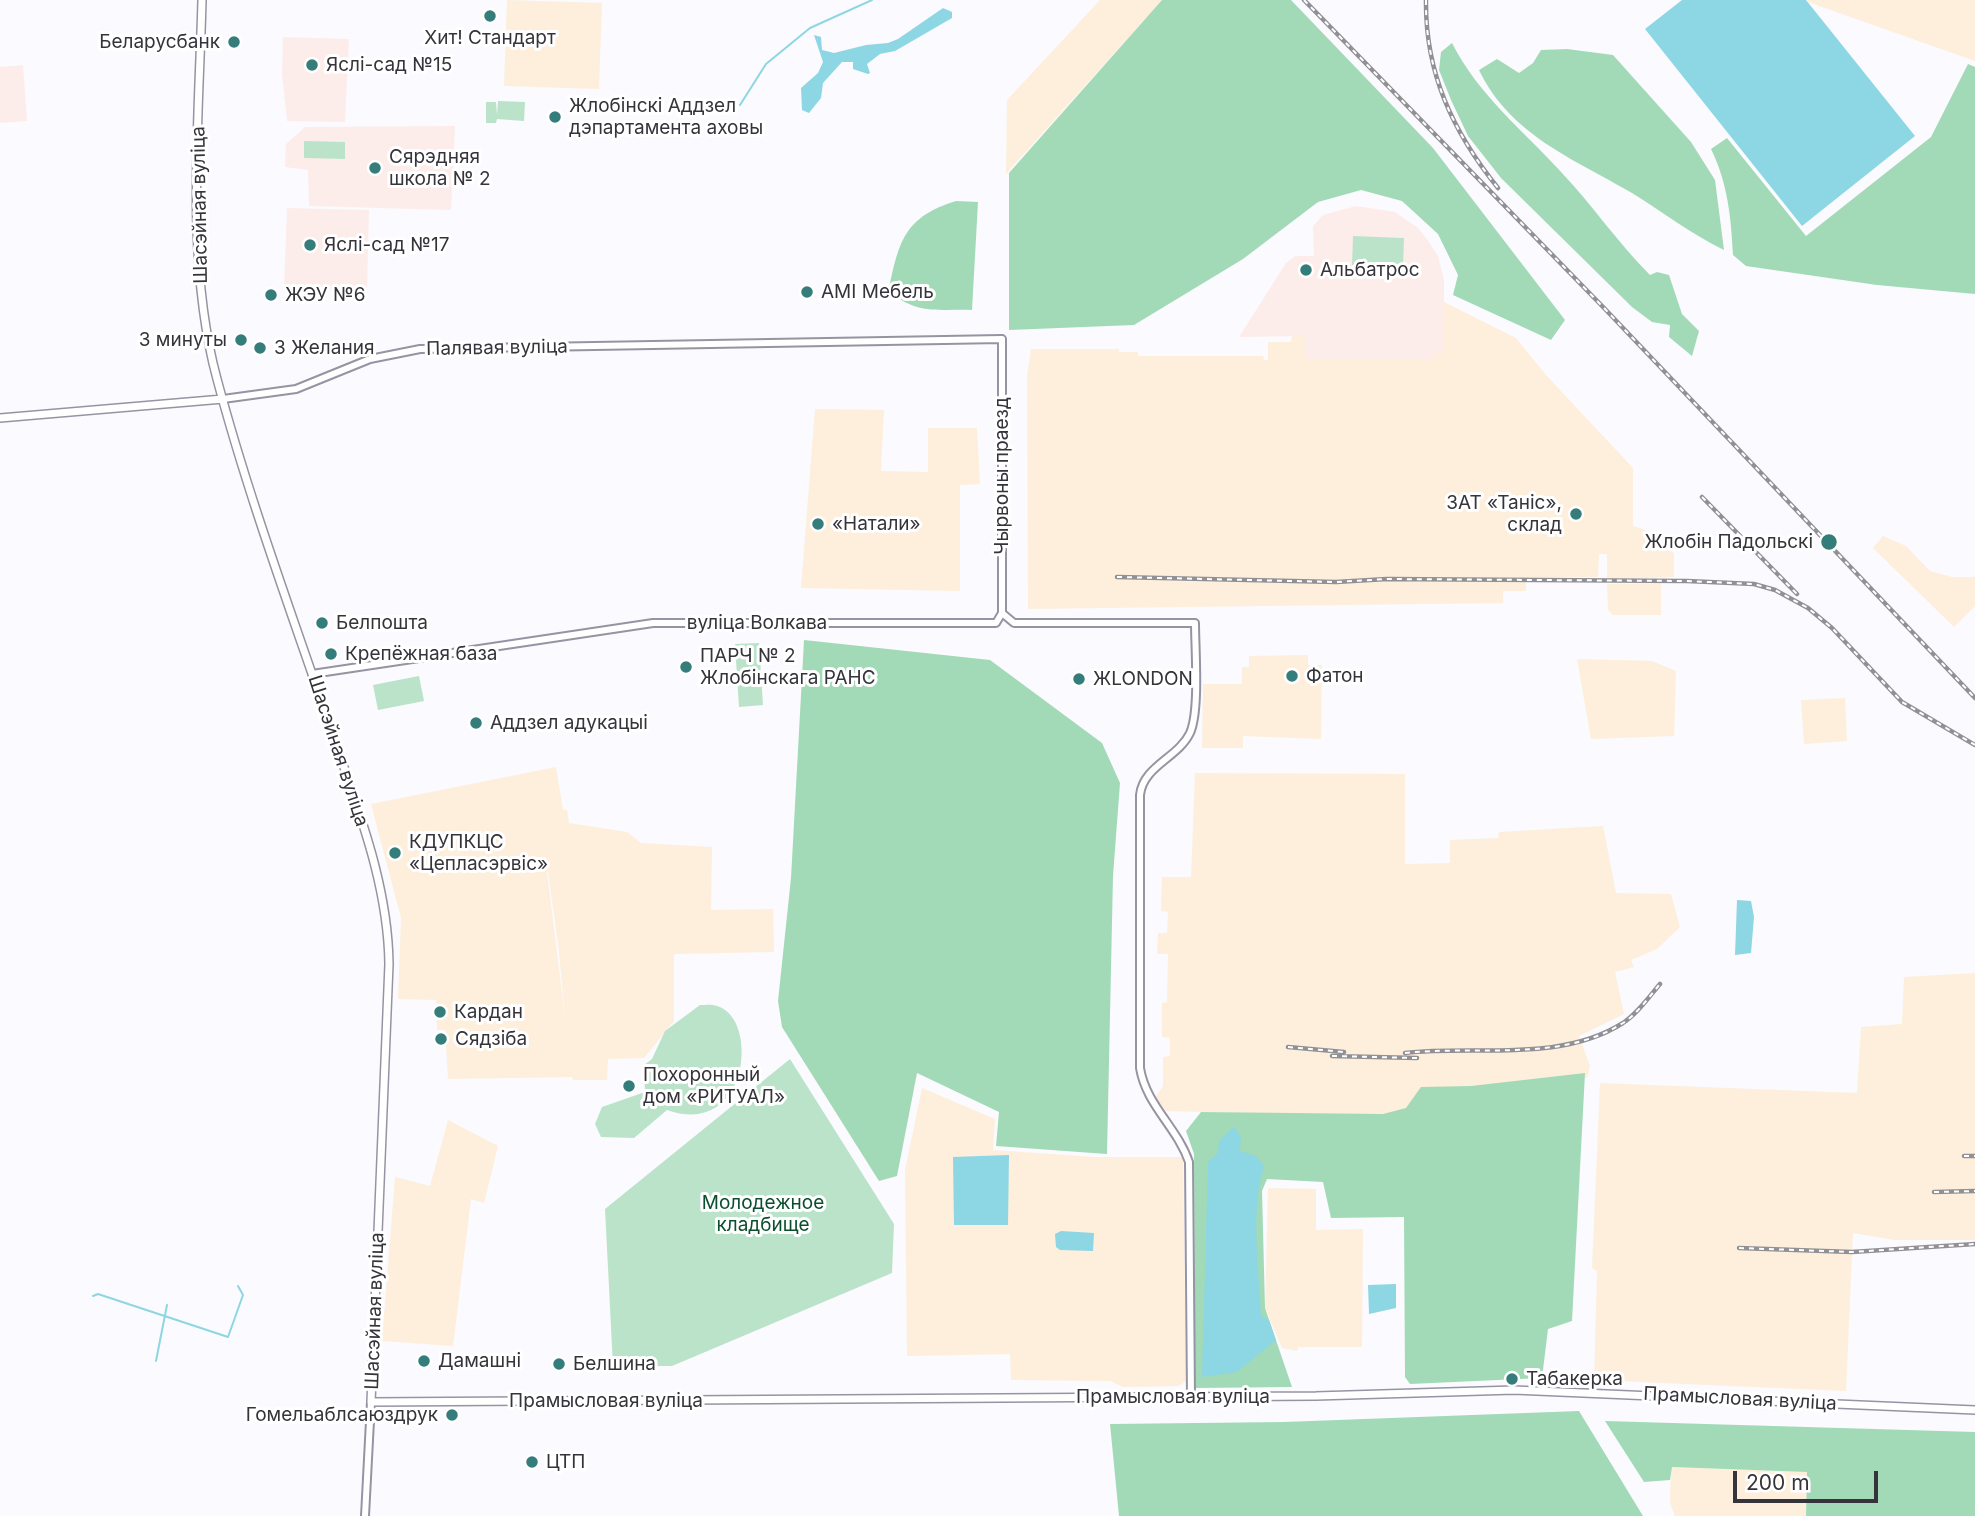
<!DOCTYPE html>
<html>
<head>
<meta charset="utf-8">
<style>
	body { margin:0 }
	#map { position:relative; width:1975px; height:1516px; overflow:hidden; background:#fbfafe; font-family:Inter,sans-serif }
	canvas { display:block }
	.scale { position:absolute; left:1733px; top:1471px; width:145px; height:32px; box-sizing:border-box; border:4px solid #35343a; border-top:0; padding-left:9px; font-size:21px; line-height:24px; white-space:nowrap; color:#35343a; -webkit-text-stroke:5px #fff; paint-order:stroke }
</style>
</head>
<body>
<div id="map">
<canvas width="1975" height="1516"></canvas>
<div class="scale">200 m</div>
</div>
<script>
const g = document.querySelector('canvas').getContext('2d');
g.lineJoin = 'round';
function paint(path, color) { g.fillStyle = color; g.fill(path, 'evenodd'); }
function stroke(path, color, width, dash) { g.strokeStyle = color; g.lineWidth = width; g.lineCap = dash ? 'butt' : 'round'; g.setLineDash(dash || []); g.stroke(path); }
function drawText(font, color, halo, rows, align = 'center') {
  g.font = font + ' Inter,sans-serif'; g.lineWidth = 6; g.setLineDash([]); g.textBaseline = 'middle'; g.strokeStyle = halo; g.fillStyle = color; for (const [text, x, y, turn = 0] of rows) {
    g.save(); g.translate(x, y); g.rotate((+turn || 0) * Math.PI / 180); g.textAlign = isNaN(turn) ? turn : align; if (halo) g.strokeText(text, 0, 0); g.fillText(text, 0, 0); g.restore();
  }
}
paint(new Path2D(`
	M507,0L602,3L599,89L504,86Z
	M1100,0H1162L1006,174L1007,100Z
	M1808,0H1975V61L1808,2Z
	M1444,302L1516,338L1546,375L1633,468V526L1648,531L1646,540L1674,553V577L1607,579V554H1599L1598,577L1526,578V591H1503V603L1028,609L1027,376L1031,349H1119V352H1138V356H1263L1264,360H1268V342H1291L1292,336H1305V358L1434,359V353L1444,352Z
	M815,409L884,410L881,471L928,472V428H977L980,484L960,485V591L801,588Z
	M1883,536L1906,546L1930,571L1952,577H1975V606L1954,627L1873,548Z
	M1661,583V615H1613L1608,610L1607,584Z
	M1308,655V665H1322L1321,739L1243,736V748H1202L1203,684H1242V667H1249V656Z
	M1577,659L1652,661L1676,671L1674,736L1591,739Z
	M1845,698L1847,741L1804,744L1801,700Z
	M556,767L563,810H567L569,823L627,832L641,843L712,847L711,910L773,909L774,952L674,954V1021L644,1058L608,1059L607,1080H573L572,1077L448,1079L445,1030H437L436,1000L398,999L401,918L371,804ZM548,871L559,952L565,1017L547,872Z
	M1195,773L1405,774V864L1450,863V840L1498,838L1499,832L1603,826L1616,893L1671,894L1680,927L1657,949L1631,960L1634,967L1615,972L1624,1014L1579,1036L1590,1066L1588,1076L1582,1080L1417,1117L1166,1111L1155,1098L1163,1086V1057L1170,1056V1038L1162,1037V1003L1167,1002L1168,954H1157L1158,933H1167L1168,912L1161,911L1162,877H1191Z
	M1975,973V1240H1894L1853,1233L1846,1391L1594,1380L1597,1271L1592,1268L1600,1083L1857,1093L1861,1027L1902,1024L1904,977Z
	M922,1088L995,1119L993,1150L1095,1157H1183L1186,1381L1179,1386L1123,1387L1110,1381L1011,1380L1010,1354L907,1356L905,1170Z
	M448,1120L498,1146L484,1203L471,1199L453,1346L382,1341L395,1177L430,1186Z
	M1268,1188L1316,1189V1230L1363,1229L1362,1347H1298L1297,1351L1282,1348L1265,1308Z
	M1671,1467L1807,1472L1806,1516H1675L1670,1503Z`), '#fdefdb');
paint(new Path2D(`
	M283,37L349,39L345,122L287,121L282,74Z
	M23,65L27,121L0,123V67Z
	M455,126L451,210L309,206L308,170L285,167L286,144L305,127Z
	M1356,206L1395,212L1418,228L1429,242L1438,256L1444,280V353H1434V360L1305,359L1304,336L1239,337L1286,263L1295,256H1314L1313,226L1323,215Z
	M287,208L369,210L367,291L284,288Z`), '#fdedea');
paint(new Path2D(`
	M498,101L525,102L524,121L497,119L496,123H486V102H496L497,115Z
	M304,141L345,142V159L304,158Z
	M1353,236L1404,238L1403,267L1352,265Z
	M759,643L763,705L739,707L735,644Z
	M419,676L424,701L378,710L373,685Z
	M700,1005C705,1005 712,1004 717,1006C760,1018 749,1139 667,1110L634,1138L601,1137L595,1124L602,1107L645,1092L644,1065L652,1059L665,1031Z
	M790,1059L894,1224L892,1273L672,1366H613L605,1209Z`), '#bae3c9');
paint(new Path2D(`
	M1162,0H1291L1433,148L1565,320L1551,340L1453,295L1458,275L1438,234L1402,201L1361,190L1318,202L1243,259L1134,325L1009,330V173Z
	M1452,43C1479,96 1523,130 1562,173C1593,206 1618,243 1650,275L1657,272L1669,275L1682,314L1699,331L1692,356L1669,337L1670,325L1652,322L1632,307L1501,178L1468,136L1451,100L1439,70L1441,52Z
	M1567,49L1613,55L1691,142L1715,180L1724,250C1691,234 1663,212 1632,193C1574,159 1510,135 1479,70L1497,59L1519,73L1533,63L1541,50Z
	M1968,64L1975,67V294L1877,285L1746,266L1733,255C1731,217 1728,184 1711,149L1727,138L1806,236L1931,137Z
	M956,201L978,202L972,310C939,309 912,315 889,289C899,240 905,217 956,201Z
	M804,640L990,660L1102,743L1120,783L1113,876L1107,1154L996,1146L999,1112L917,1073L897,1176L879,1181L782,1027L778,1001L791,878Z
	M1585,1073L1572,1321L1548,1329L1542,1378L1410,1384L1405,1377L1404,1217L1331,1218L1323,1182L1267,1179L1262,1191L1265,1308L1292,1387L1195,1388L1194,1154L1186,1131L1201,1112L1383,1114L1406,1108L1421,1087L1471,1086Z
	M1579,1411L1643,1516H1119L1110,1424L1284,1422Z
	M1605,1421L1975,1432V1516H1806L1807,1472L1672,1467L1670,1480L1644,1482Z`), '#a2dab7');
paint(new Path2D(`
	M1682,0H1806L1915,136L1802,226L1645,29Z
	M943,8L952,12V18L895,51L880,54L867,64L870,73L868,74L853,69V62H842L823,83L821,98L809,113L802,110L801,88L818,73L823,62L814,35L821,37L822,50L834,53L866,45L888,43L898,39Z
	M1737,900L1751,901L1754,917L1751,953L1735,955Z
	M1234,1127L1241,1137L1240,1151L1256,1156L1264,1166C1250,1211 1259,1268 1261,1316L1269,1320L1276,1340L1237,1372L1202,1377L1208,1162L1218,1153L1219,1141Z
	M1009,1155L1008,1225H954L953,1157Z
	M1061,1231L1094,1233L1093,1251L1060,1250L1056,1247L1055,1234Z
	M1396,1284V1308L1369,1314L1368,1285Z`), '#8dd6e4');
stroke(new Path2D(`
	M740,105L766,64L810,28L872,0
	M93,1296L98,1294L228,1337L243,1295L238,1286
	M156,1361L167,1305`), '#8dd6e4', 2);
const tertiary = new Path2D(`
	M223,399L296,389L370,359L420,349L1002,339V613L996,623H653L312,674
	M1002,613L1014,623H1195C1195,649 1200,711 1190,733C1178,758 1143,766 1140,795V1068C1146,1105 1177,1127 1189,1162L1191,1397
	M365,1516L371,1402`);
const secondary = new Path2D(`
	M202,0C199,121 185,262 217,379C249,499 293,617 333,735C358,810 388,884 389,964L371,1402L1316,1396L1514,1390L1975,1410
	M0,418L223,399`);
stroke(tertiary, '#9694a3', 10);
stroke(secondary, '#9694a3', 10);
stroke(tertiary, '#fff', 6);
stroke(secondary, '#fff', 7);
const rail = new Path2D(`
	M1304,0L1605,309L1975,698
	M1426,0C1425,73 1453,132 1498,188
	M1702,497L1797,594
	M1117,577L1336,582L1387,579L1687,581L1754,584L1775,590L1808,608L1832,628L1902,702L1975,745
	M1288,1047L1344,1052
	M1405,1053C1475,1045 1560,1063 1623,1023C1638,1013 1649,997 1660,984
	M1332,1056L1417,1058
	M1964,1156H1975
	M1934,1192L1975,1191
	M1739,1248L1852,1252L1975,1244`);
stroke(rail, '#919095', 4.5);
stroke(rail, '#fff', 2, [5]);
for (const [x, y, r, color] of [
	[490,16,7,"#347d7b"],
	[234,42,7,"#347d7b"],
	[312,65,7,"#347d7b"],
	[555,117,7,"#347d7b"],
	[375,168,7,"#347d7b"],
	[310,245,7,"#347d7b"],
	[1306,270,7,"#347d7b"],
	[807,292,7,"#347d7b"],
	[271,295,7,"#347d7b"],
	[241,340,7,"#347d7b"],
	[260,348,7,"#347d7b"],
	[1576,514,7,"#347d7b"],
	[818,524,7,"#347d7b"],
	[1829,542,9,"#347d7b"],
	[322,623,7,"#347d7b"],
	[331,654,7,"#347d7b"],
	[686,667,7,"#347d7b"],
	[1292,676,7,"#347d7b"],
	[1079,679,7,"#347d7b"],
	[476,723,7,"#347d7b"],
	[395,853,7,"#347d7b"],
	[440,1012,7,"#347d7b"],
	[441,1039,7,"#347d7b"],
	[629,1086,7,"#347d7b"],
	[424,1361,7,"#347d7b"],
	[559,1364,7,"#347d7b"],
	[1512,1379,7,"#347d7b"],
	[452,1415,7,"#347d7b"],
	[532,1462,7,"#347d7b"]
]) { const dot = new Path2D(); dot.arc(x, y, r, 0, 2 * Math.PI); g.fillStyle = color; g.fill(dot); stroke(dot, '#fff', 2.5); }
drawText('19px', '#35343a', '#fff', [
	["Хит! Стандарт",490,38,"center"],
	["Беларусбанк",220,42,"right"],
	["Яслі-сад №15",326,65],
	["Жлобінскі Аддзел",569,106],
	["дэпартамента аховы",569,128],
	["Сярэдняя",389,157],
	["школа № 2",389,179],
	["Яслі-сад №17",324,245],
	["Альбатрос",1320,270],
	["AMI Мебель",821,292],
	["ЖЭУ №6",285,295],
	["3 минуты",227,340,"right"],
	["3 Желания",274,348],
	["ЗАТ «Таніс»,",1562,503,"right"],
	["склад",1562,525,"right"],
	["«Натали»",832,524],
	["Жлобін Падольскі",1813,542,"right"],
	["Белпошта",336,623],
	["Крепёжная база",345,654],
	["ПАРЧ № 2",700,656],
	["Жлобінскага РАНС",700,678],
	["Фатон",1306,676],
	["ЖLONDON",1093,679],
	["Аддзел адукацыі",490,723],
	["КДУПКЦС",409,842],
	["«Цепласэрвіс»",409,864],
	["Кардан",454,1012],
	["Сядзіба",455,1039],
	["Похоронный",643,1075],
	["дом «РИТУАЛ»",643,1097],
	["Дамашні",438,1361],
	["Белшина",573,1364],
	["Табакерка",1526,1379],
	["Гомельаблсаюздрук",438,1415,"right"],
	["ЦТП",546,1462]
], 'left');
drawText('19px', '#35343a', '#fff', [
	["Шасэйная вуліца",200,205,-91],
	["Палявая вуліца",497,348,-1],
	["Чырвоны праезд",1002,476,-90],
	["вуліца Волкава",757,623],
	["Шасэйная вуліца",338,751,72],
	["Шасэйная вуліца",375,1311,-88],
	["Прамысловая вуліца",1173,1397],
	["Прамысловая вуліца",1740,1399,3],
	["Прамысловая вуліца",606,1401]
]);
drawText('19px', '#0b4f2f', '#fff', [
	["Молодежное",763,1203],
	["кладбище",763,1225]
]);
</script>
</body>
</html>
